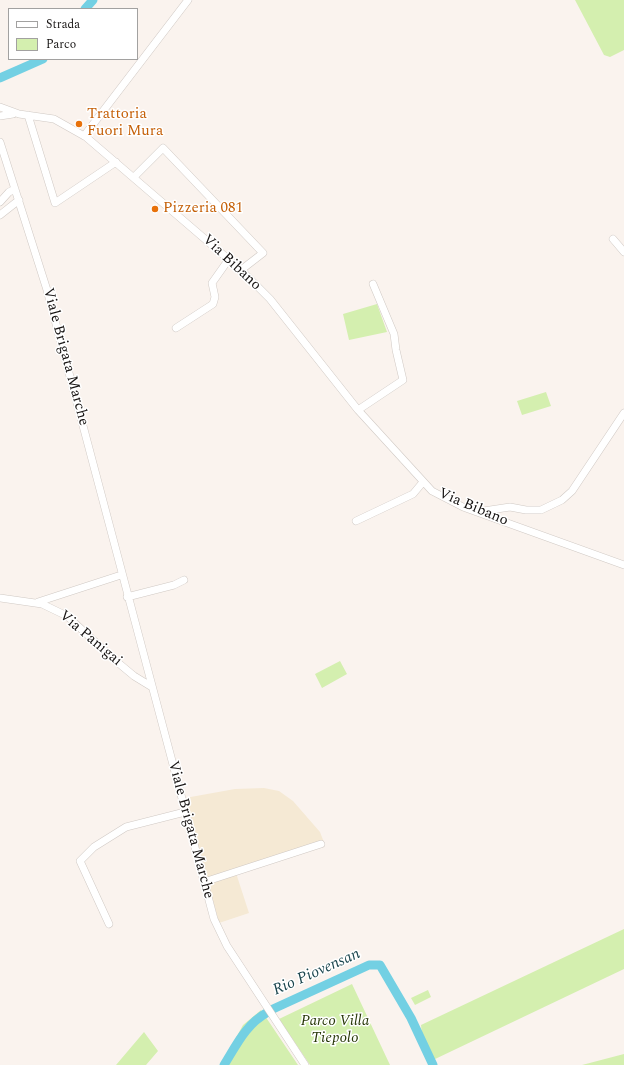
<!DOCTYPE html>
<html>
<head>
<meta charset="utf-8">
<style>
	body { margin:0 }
	#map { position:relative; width:624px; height:1065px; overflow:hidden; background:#faf3ee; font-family:Spectral,serif }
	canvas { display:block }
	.legend { position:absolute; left:8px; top:8px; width:130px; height:52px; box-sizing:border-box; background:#fff; border:1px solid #a2a1a0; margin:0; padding:5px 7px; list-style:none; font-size:12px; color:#161312 }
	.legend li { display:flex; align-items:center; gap:8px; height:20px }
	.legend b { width:20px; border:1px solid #a2a1a0 }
</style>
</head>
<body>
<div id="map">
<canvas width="624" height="1065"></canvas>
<ul class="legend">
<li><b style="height:5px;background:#fff"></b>Strada</li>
<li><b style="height:11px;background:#d4efaf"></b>Parco</li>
</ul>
</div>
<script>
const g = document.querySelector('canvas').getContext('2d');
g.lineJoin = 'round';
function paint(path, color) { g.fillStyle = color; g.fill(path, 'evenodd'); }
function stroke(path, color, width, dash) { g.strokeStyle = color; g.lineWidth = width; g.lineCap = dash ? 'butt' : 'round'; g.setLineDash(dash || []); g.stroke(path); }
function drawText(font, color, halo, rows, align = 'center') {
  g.font = font + ' Spectral,serif'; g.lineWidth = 3; g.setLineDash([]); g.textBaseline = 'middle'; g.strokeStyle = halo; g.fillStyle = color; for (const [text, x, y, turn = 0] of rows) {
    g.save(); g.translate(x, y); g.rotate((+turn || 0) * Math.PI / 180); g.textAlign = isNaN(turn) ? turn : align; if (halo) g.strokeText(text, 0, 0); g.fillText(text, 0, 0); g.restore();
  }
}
paint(new Path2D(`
	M264,788L279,791L293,801L320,832L325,845L236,873L249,913L219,923L185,798L235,789Z`), '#f5e9d4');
paint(new Path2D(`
	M575,0H624V50L610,57L604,55Z
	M377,304L387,332L349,340L343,314Z
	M546,392L551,406L522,415L517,401Z
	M340,661L347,674L322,688L315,674Z
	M624,929V969L433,1060L422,1035L421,1025Z
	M352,984L390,1065H310L279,1019Z
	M428,990L431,997L415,1005L411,998Z
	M261,1010L298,1065H221L243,1025Z
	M144,1032L158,1051L146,1065H116Z
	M624,1054V1065H582Z`), '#d4efaf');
stroke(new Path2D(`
	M85,9L93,0
	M0,78L43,59
	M273,1009L369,965H380L411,1018L433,1065
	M224,1065C237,1044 246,1024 268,1012`), '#73d0e3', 9);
const minor = new Path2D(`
	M0,107L19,114L54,119L86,137L241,270L270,299L358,410L432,491L463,507L624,565
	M28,115L55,203L116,162
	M0,116L13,114
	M84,136L188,0
	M0,142L47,290L214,919L227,946L305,1065
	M134,177L163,148L263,253L241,270
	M0,202L9,192L15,189
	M0,215L19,200
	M613,239L624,252
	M176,328L213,304L215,297L212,283L229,259
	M358,410L403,380L396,350L394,334L373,284
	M477,512L510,507L526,510H541L562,500L572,491L624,413
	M356,521L413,494L423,482
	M127,597L174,585L184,580
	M0,598L42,604L67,616L116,661L134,676L152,687
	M38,602L121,575
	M204,882L321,844
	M109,924L80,861L94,847L126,827L185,812`);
stroke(minor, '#d0c9c4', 8);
stroke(minor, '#fff', 7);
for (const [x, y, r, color] of [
	[79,124,4,"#e8710a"],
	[155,209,4,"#e8710a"]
]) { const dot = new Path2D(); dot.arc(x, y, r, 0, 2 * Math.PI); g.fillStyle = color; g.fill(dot); stroke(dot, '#fff', 1.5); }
drawText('15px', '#c56008', '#fff', [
	["Trattoria",87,115],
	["Fuori Mura",87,132],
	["Pizzeria 081",163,209]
], 'left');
drawText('15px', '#161312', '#fff', [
	["Via Bibano",231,263,43],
	["Viale Brigata Marche",65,357,75],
	["Via Bibano",473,508,23],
	["Via Panigai",90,639,40],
	["Viale Brigata Marche",190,830,75]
]);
drawText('italic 15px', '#283808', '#fff', [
	["Parco Villa",335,1022],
	["Tiepolo",335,1039]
]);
drawText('italic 16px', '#1a454d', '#fff', [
	["Rio Piovensan",317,973,-24]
]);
</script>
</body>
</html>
